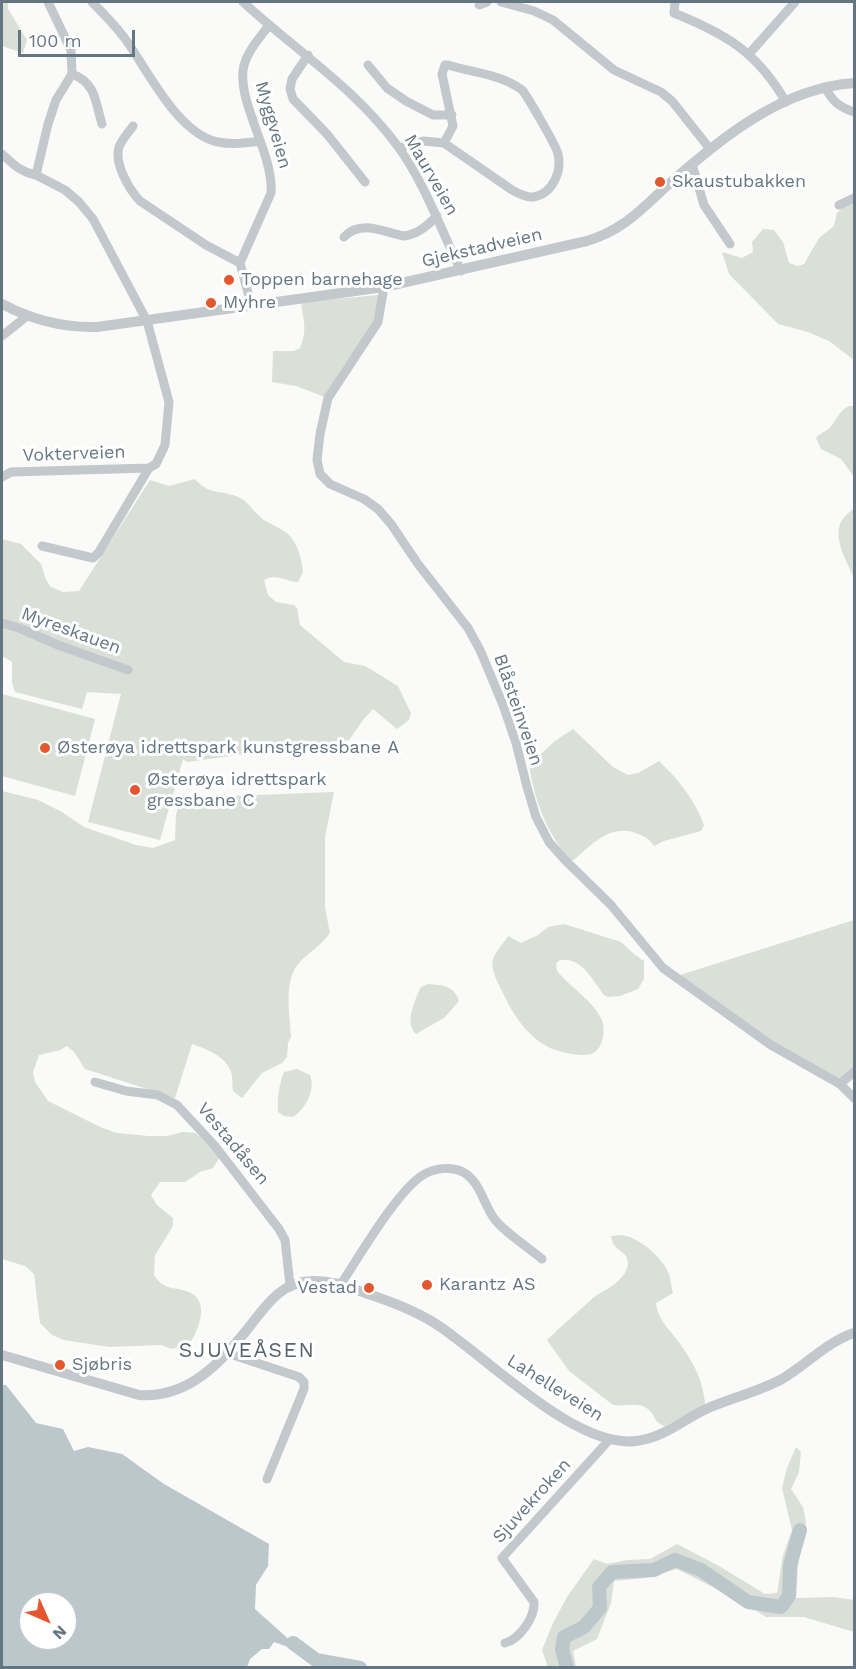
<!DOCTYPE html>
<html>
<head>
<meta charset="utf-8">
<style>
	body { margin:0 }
	#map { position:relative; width:856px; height:1669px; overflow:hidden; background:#fafaf8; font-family:"Work Sans",sans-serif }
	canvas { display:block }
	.frame { position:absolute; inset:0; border:3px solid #657683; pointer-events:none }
	.north { position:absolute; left:18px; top:1591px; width:60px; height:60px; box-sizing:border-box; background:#fff; border:2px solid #c1c8cd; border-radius:50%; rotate:135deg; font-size:16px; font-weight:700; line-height:24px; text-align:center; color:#657683 }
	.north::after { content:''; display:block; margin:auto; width:21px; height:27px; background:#e4572e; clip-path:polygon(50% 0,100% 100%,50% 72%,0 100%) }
	.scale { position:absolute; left:18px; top:30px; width:117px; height:27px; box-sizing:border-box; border:3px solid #657683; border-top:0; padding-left:8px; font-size:18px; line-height:21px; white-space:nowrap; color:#657683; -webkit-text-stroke:4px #fff; paint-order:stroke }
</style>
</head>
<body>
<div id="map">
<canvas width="856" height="1669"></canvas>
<div class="frame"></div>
<div class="north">N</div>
<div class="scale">100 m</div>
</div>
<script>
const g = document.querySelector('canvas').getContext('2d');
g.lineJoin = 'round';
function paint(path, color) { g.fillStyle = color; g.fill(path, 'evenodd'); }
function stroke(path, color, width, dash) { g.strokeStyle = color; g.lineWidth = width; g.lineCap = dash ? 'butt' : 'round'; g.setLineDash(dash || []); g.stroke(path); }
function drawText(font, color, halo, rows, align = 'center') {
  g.font = font + ' "Work Sans",sans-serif'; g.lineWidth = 6; g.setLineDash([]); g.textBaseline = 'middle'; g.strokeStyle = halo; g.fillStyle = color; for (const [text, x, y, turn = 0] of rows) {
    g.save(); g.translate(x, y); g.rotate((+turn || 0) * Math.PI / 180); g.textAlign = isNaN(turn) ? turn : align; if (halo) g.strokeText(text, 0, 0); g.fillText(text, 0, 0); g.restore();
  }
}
paint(new Path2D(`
	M2,2H8V9L27,40L23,53L2,46Z
	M854,200V360L829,341L808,332L778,324L729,274L722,252L742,258L753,252L752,242L763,229L774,230L783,242L789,263L798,266L804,264L819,238L834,226L837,213L846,204Z
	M379,295L373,326L343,367L325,397L296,386L272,382L273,351H294L300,348C308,328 303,322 301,302Z
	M849,406H854V477L841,459L821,449L816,438C821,432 828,431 832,425C838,418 839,411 849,406Z
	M195,479C209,495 218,490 236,496C249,500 253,513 264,520C270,524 278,527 284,531C296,538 302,558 303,572L298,582C286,582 277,573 264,580L268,595L276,602L294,605L297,608L300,625L344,662L365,666L398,686L411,713L409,720L397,729L373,709L363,720L349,740L187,762L183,759L160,840L88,822L121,694L87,692L82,709L15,692L12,683V662L2,656V539L21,544L41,564L46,580L51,587L63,592L79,591L150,480L169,486Z
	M854,508V578C847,562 833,539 841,522C843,517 851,511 854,508Z
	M2,694L95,719L75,796L2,776Z
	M573,729L613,767L628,775L638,773L659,761C679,780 694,799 704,825L701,831L664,841L654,846C649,838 645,837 636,833C610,824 591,845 574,860H570C546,831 535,802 529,765L555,741Z
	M2,791L38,800L62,812L84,827L136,845L153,848L175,840L176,815L180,798L334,792L325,837V908L330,933C322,945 309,952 299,963C283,980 290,1015 291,1037L288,1043L287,1057L282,1063L262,1073L242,1098L233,1091C232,1085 233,1077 231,1072C226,1056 206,1049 192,1044L175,1098L85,1069L74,1052L67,1046L60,1050L39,1055L33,1072L35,1082L48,1101L100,1127L117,1133L148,1136H167L183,1132L195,1133L208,1143L220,1157L213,1168L200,1172L185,1182H160L151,1195L157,1205L173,1218V1226L155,1255L154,1275C166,1293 175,1285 191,1293C210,1303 198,1332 189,1344L172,1349L161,1345L109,1347L64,1340L52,1335L40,1323L34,1274L25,1266L2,1259Z
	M854,920V1073L835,1080L763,1035L680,975Z
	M564,924L621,942L635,955L644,961V979L638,989L620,996L608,997L604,995C593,981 580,954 558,961L556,964L557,971C571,988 590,998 601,1018C606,1028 604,1050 591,1054C580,1057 560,1052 550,1048C526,1036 512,1013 501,989C497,981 490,968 493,959C496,951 504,943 508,936L521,943L538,935L548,927Z
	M428,984C442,985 455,986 459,1001L444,1018L416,1034C404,1023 415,1000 421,987Z
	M297,1069L310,1075C316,1090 305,1109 293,1117L284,1116L278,1112C277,1099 279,1084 284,1072Z
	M622,1235C640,1238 662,1257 669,1274C671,1280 671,1287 673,1293L656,1303C657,1320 674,1334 683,1348C695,1365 704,1384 705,1405L665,1426C653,1422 656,1416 648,1409C638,1401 624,1407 613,1405L569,1371L547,1340C562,1325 578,1312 593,1298C600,1292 610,1289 617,1282C622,1278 628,1270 628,1263C627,1252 619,1252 614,1245C612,1242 612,1239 611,1236Z
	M796,1447L801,1452L799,1472L791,1489L803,1507L806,1522L798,1566L796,1598L834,1597L854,1600V1632L804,1617H766L742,1602L677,1569L646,1578L614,1581L611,1603L597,1639L573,1651L576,1667H548L542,1650L553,1623L567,1597L594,1559L607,1564L627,1560L650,1559L677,1544L719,1566L765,1594L777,1593L783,1555L792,1530L782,1488L787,1468Z`), '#dadfd7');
paint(new Path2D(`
	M2,1385H6L36,1423L63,1429L74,1451L88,1447L122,1454L164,1484L269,1544L268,1566L256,1585L255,1609L293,1643L291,1648L274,1642L269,1649H262L250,1659L247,1667H2ZM30,1603H66V1639H30Z`), '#bbc7cb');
stroke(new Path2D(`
	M293,1643L316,1660L360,1668
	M567,1668L562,1649L564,1637L584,1627L600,1608L599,1587L612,1572L654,1570L675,1560L701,1570L748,1602L781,1607L789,1596L790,1565L800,1530`), '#bbc7cb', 14);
stroke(new Path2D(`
	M92,2C104,14 116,26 126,40C148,71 178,134 218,142C232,145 246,143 260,141
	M243,2C295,50 357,89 399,148C426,186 441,230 461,271
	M501,2L534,11L553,20L614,70L661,92L672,101L710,149
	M675,2L674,13C726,34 757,52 786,102
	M479,5L487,2
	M749,54L795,2
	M308,55L292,79L290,89L293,99L327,134L365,182
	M368,65L387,88L406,101L433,115H452
	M72,74C96,83 95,101 102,124
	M825,87C832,101 839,107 854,112
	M133,126C129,132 122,139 119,147C114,164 129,189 140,201L206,245L240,263
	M399,148L423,141L444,143L512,190C518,193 526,198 533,197C553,194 562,171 558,154C557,147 526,94 522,90C501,74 473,73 448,65H445L442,74L453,126L444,143
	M2,154C13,164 20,172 36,175
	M692,164L704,205L730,244
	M839,205L854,198
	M344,237C361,219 383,232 404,236C418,234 427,226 437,216
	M384,287L378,322L328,398L320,434L317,460L320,474L330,484L364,499L378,509L391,524L418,564L468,628L480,650L503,705L516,743L527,787L536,817L549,842L565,860L611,905L663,968L771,1045L840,1084L854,1098
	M251,304L240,263L271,193C274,153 235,100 244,65C248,50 260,38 269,25
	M2,336L27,316
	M2,477L11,472L149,468L156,464L165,445L169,402L147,321L93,219L79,202L65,190L36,175L48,124L56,100L72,74L71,50L48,2
	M42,546L93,558L99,552L149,468
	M2,623L19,628L58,645L128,670
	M95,1082L126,1091L158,1095L177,1105L215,1146L279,1229L285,1240L290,1285
	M840,1084L854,1072
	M341,1284C359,1257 397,1191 423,1175C434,1168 452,1166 463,1172C481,1182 484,1207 496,1221C506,1233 529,1248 542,1259
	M227,1353L299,1377L304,1382V1389L267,1479
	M505,1643C520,1639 535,1617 534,1602L502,1558L610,1439`), '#c3c8cc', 9);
stroke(new Path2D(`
	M2,304C32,320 62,328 97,327L384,287L587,241C625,229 640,210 669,184C721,138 782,88 854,83
	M2,1355L139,1395C183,1398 214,1370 241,1337C262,1313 276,1282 312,1281C331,1280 348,1287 365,1293C390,1301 414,1310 436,1324C486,1356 575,1449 636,1441C663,1438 683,1420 706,1409C731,1398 758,1392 782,1379C807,1364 827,1342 854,1333`), '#c3c8cc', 10);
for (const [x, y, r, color] of [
	[660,182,6,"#e4572e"],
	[229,280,6,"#e4572e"],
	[211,303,6,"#e4572e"],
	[45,748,6,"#e4572e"],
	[135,790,6,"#e4572e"],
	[427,1285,6,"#e4572e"],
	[369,1288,6,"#e4572e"],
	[60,1365,6,"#e4572e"]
]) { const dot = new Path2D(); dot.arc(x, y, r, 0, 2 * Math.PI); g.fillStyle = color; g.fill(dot); stroke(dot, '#fff', 2); }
drawText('18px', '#657683', '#fff', [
	["Myggveien",273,125,74],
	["Maurveien",431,175,60],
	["Gjekstadveien",482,248,-13],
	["Vokterveien",74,454,-2],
	["Myreskauen",71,631,20],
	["Blåsteinveien",518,710,71],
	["Vestadåsen",233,1144,50],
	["Lahelleveien",555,1388,32],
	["Sjuvekroken",532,1501,-48]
]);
drawText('18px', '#657683', '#fff', [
	["Skaustubakken",672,182],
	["Toppen barnehage",241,280],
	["Myhre",223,303],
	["Østerøya idrettspark kunstgressbane A",57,748],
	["Østerøya idrettspark",147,780],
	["gressbane C",147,801],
	["Karantz AS",439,1285],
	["Vestad",357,1288,"right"],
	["Sjøbris",72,1365]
], 'left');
g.letterSpacing = '1.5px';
drawText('21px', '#57646e', '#fff', [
	["SJUVEÅSEN",247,1351]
]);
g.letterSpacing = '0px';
</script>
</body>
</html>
